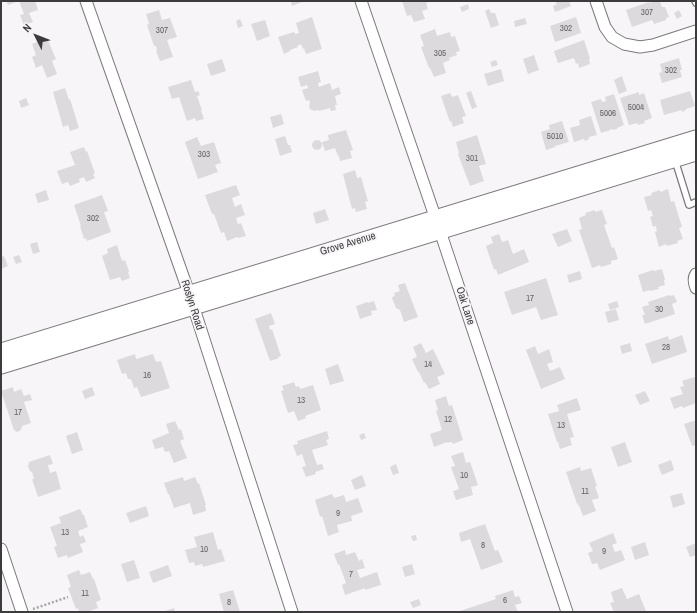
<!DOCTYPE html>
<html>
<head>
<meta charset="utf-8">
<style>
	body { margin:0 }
	#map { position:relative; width:697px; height:613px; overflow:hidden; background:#f8f5f8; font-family:"Archivo Narrow",sans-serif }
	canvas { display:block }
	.frame { position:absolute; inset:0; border:2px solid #3d3c3d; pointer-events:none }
	.north { position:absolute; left:16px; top:16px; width:40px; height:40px; -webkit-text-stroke:3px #f8f5f8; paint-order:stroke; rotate:312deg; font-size:11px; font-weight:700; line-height:16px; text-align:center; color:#3d3c3d }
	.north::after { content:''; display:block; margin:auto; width:14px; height:18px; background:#3d3c3d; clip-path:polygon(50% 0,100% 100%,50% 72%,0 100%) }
</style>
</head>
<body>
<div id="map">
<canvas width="697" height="613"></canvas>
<div class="frame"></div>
<div class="north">N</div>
</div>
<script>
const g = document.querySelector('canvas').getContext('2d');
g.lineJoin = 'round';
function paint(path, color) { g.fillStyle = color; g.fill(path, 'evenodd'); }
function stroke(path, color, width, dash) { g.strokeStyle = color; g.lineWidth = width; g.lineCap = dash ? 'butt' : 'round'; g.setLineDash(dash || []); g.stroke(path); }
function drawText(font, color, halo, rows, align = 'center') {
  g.font = font + ' "Archivo Narrow",sans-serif'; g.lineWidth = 3.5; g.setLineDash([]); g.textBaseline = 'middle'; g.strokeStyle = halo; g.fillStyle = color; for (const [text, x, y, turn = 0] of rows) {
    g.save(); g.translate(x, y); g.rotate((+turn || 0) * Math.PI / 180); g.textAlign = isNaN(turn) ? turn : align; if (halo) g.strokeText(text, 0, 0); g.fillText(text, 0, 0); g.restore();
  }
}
paint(new Path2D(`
	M6,1H35L38,10L29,13L33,22L24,25L20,15L24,14L19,1L8,5Z
	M291,1H302V2L292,6Z
	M402,1H432L426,3L428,9L422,11L425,19L414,22L411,15L407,16Z
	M555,1H569L571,6L555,12L553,6L557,4Z
	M656,1H660L662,7H665L669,17L666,18V20L654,24L652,20L632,27L626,10L649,2V3Z
	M468,4L469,9L462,12L460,7Z
	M489,9L491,13H495L499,25L491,28L485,11Z
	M159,10L162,20L170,18L177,37L167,40L173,57L160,61L156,51H157L156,46H154L147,25L149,24L146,14Z
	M679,10L682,16L677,19L674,13Z
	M312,17L322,49L306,54L304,48L303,49L301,44L297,46L298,47L290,50V51L284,54L278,37L294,32L295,34L299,33L296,23Z
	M576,17L581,33L555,42L550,26Z
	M525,18L527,24L515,27L514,21Z
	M240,19L243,26L238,28L236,21Z
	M265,20L270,36L257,41L251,24Z
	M435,29L437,36L450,32L451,37L455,36L460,51L456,52L457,55L449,58L450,60L443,63L446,73L434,77L430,68H429L421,47L424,46L420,35Z
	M47,38L56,59L52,61L57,74L47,78L42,65L36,68L32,57L36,55L32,44Z
	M584,40L590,59H589L590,64L579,68L578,63L576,64L574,58L558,63L554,51Z
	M534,55L539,70L528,74L523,59Z
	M679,58L682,70H680L682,77L662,83L659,73L662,72L660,64Z
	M222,59L226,71L211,76L207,64Z
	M496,60L498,65L492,67L490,62Z
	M501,69L504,81L488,86L484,74Z
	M318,71L321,82L318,83L319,87L330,83L332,90L339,87L341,94L335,96L337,105H335L336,110L331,111L330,108L319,111V110L314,111L310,109L309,106L310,103L309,100L306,101L302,90L308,88L307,85L301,87L298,77Z
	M622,76L627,91L619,94L614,80Z
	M191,80L195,92L198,91L200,95L197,96L202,110H201L204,119L196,121L195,118L187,121L179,97L172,99L168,87Z
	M65,88L69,100L70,99L79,128L70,131L68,125L63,127L53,92Z
	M471,91L477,107L472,109L466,93Z
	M690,91L695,106L686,109V110L682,112V110L664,115L660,100Z
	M639,92V95L644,93L652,118L644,121L645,123L638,125L637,123L629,125L620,98Z
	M450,93L452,97L458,95L466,116L462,117L464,123L453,127L451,121L450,122L441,96Z
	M614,94L624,125L617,128V129L613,130L612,129H610L611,130L601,133L591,102L601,99L602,102L606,101L605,97Z
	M26,98L29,105L21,108L19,101Z
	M281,114L284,124L273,128L270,117Z
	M591,116L597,135L589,137V139L585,141L584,139L574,142L570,128L580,125L579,120Z
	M562,121L569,142L555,146V147L546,150L541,132L550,129L549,125Z
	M346,130L353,150L350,151L352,158L340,161L339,156H338L335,148L325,151L322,142L329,140L328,135Z
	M477,135L486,164L479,166L484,181L470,186L458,154L459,153L456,142Z
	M285,136L288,145H290L292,152L280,156L275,139Z
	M197,137L201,146L214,142L221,163L215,165L218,172L198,179L185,142Z
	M312 145a5 5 0 1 1 10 0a5 5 0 1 1-10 0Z
	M84,147L86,152L87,151L95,173L93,174L95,178L86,182L84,177L79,179L80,182L70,186L68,182L62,184L57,171L75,165L70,152Z
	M355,170L357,178L361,177L368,201L365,202L367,209L356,212L355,208L352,209L343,174Z
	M236,185L240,195L232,198L235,207L241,204L245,215L236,218L238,224L241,223L246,236L238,238L237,237L227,241L224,232L221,233L214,214H212L205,195Z
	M668,189L671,202L674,201L682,227L679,228L683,239L677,241L678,243L667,246L666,244L659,247L655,232L657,231L656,226L653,227L650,217L653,216L651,210L648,211L644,197L652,195L651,193L660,190V192Z
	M46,190L49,200L38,203L35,194Z
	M102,195L108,211L104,212L111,232L87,241L86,238L84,239L80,226H81L74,205Z
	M325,209L329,220L316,224L313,213Z
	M595,210V212L602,210L607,224L604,225L612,248L614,247L618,259L611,261V264L601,267L600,265L592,268L579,230L582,229L579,218L586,215L585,213Z
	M567,229L572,241L558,247L552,234Z
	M499,234L502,242L508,240L513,254L524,249L529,262L498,275L496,269L494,270L486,246L493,243L491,237Z
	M37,242L40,252L33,254L30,244Z
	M117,245L122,261L125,260L129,271L128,272L130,278L122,281L120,277L110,280L102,256L108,253L107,249Z
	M19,255L22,262L16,264L13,257Z
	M4,256L8,266L1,269V257Z
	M662,269L665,280H664L665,285L658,287L659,289L650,291V290L643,292L638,275L653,270L654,271Z
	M580,271L582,279L569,283L567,275Z
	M546,278L558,315L541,320L536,307L512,315L504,292Z
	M405,283L418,317L404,322L400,310L396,308L392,298L395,295L394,293L400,291L398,285Z
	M669,295L670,296L674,295L677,302L672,304L675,314L645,324L642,315H645L642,307L649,305L648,302Z
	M374,301L377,310L371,311L372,315L360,319L356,306L368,302V303Z
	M617,301L619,307L610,310L608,304Z
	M616,309L619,320L608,323L605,312Z
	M271,313L275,324L269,326L270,330L272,329L281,356L278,357L279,358L270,361L255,319Z
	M682,335L687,352L652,364L645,344L668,336L669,340Z
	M421,343L426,353L433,349L445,374L437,377L440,384L429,389L425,382L424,383L419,372H418L412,359L417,357L413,347Z
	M630,343L632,351L622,354L620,346Z
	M535,346L538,354L549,349L553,362L547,364L550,371L560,367L565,379L541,389L526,350Z
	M135,354L136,359L153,354L156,362L161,361L170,388L141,397L137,387L134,388L131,379H128L126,373L122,374L117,360Z
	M338,364L344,381L330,385L325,369Z
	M694,377L696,381V403L683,408L682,406L674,409L670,398L683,394L680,387L684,386L682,381Z
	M294,382L296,387L299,386L300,389L313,385L321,410L305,416L306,418L298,421L294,411L288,413L281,391L284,390L282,386Z
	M13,387L14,392L21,389L24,396L30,394L32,400L24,402L31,423L22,426L21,430L17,432L14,430L1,391Z
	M92,387L95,395L85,399L82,391Z
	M645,391L650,401L640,405L635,395Z
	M446,396L449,406L452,405L463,440L453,444L452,442L447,443V442L434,447L430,434L442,430L436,411L438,410L435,400Z
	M577,398L581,410L567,414L574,437L570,438L572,445L560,449L558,442H557L548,414L559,411L557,405Z
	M696,420V445L692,446L684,424Z
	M175,421L179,430L181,429L184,439L180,441L187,458L174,463L169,451L165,452L163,447L155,449L152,440L169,433L166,424Z
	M327,431L329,439L326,440L328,445L312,450L317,465L322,464L324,469L315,472L316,474L306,477L302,467L306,466L302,454L297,456L293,445L298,444L297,441Z
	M77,432L83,450L72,454L66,436Z
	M364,433L366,438L361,440L359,435Z
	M625,442L632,462L618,467L611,447Z
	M463,452L466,463L470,462L478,485L471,487L473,495L456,500L453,491L459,489L451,467L455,466L451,456Z
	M50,455L53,464L48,465L50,473L56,471L61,489L38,497L32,479H34L32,472L30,471L28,466L29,462Z
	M671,460L674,470L662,475L658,465Z
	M396,464L399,473L393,475L390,467Z
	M580,467L581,471L591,468L597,486H595L599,498L592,500L596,511L583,516L579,505L578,506V503L577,504L566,472Z
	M362,475L366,486L355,490L351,480Z
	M183,477L184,481L195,477L198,484L199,483L206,505H205L206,511L193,515L190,503L174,508L169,494H168L164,483Z
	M682,493L685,504L673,508L670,496Z
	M332,494L334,498L344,495L346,502L358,498L363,512L351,516L352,521L337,525L339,532L328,536L322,516L320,517L315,500Z
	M146,506L149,516L130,523L126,513Z
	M80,509L83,515H84L88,527L78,531L80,537L83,535L86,542L80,544L83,552L68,558L67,555L58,558L54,547L57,546L50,527L61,523L59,517Z
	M485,524L495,551L498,550L503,562L481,570L470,539L461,542L459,533Z
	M213,532L218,550L221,549L225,561L203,567L202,564L195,566L194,562L189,563L185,550L197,547L194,537Z
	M613,533L617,543L612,545L615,552L621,550L625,560L600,570L597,563L592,564L588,553L593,551L589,543Z
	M416,535L417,540L413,541L411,536Z
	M645,542L649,555L635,560L631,547Z
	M696,543V555L690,557L686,547Z
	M345,550L346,555L355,552L359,561L362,559L365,568L357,570L360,578L377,572L381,585L365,590V588L345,595L342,585L346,583L339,564L338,565L334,554Z
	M134,560L140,578L127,582L121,564Z
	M412,564L415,574L405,577L402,567Z
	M168,565L172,576L153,583L149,572Z
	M79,570L81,575L90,572L93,579H94L101,600L96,602L98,608L87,612H79L78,608L76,609L68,588L71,587L67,575Z
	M622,588L627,599L639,594L646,611L644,612H614L610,603L614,602L611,592Z
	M233,590L240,612H224L219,594Z
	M513,590L515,597L519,596L522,603L515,605L518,612H457L496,599L495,596Z
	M419,599L421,605L413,608L410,602Z
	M174,608L175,612H162Z`), '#dcdadd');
const lane = new Path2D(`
	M695,1L696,3
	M675,160L689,205L696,202`);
const street = new Path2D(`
	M86,1L189,293L292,612
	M361,1L440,231L567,612
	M596,1L605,27L612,37L624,44L640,47L653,45L696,31
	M696,274C693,278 694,283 696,288
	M1,549L22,612`);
const secondary = new Path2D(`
	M1,351L696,138
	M1,366L696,153`);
stroke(lane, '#7c797c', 8);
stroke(street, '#7c797c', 13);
stroke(secondary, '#7c797c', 17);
stroke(new Path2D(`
	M33,609L68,597`), '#a8a6a8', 2.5, [2, 2]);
stroke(lane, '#fff', 5.5);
stroke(street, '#fff', 11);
stroke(secondary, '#fff', 15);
drawText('9px', '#656465', null, [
	["307",647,13],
	["302",566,29],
	["307",162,31],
	["305",440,54],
	["302",671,71],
	["5004",636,108],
	["5006",608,114],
	["5010",555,137],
	["303",204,155],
	["301",472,159],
	["302",93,219],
	["17",530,299],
	["30",659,310],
	["28",666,348],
	["14",428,365],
	["16",147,376],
	["13",301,401],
	["17",18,413],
	["12",448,420],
	["13",561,426],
	["10",464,476],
	["11",585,492],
	["9",338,514],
	["13",65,533],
	["8",483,546],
	["10",204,550],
	["9",604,552],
	["7",351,575],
	["11",85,594],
	["6",505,601],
	["8",229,603]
]);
drawText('11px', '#3d3c3d', '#f8f5f8', [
	["Grove Avenue",348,244,-17],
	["Roslyn Road",192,305,72],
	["Oak Lane",465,306,72]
]);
</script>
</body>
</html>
